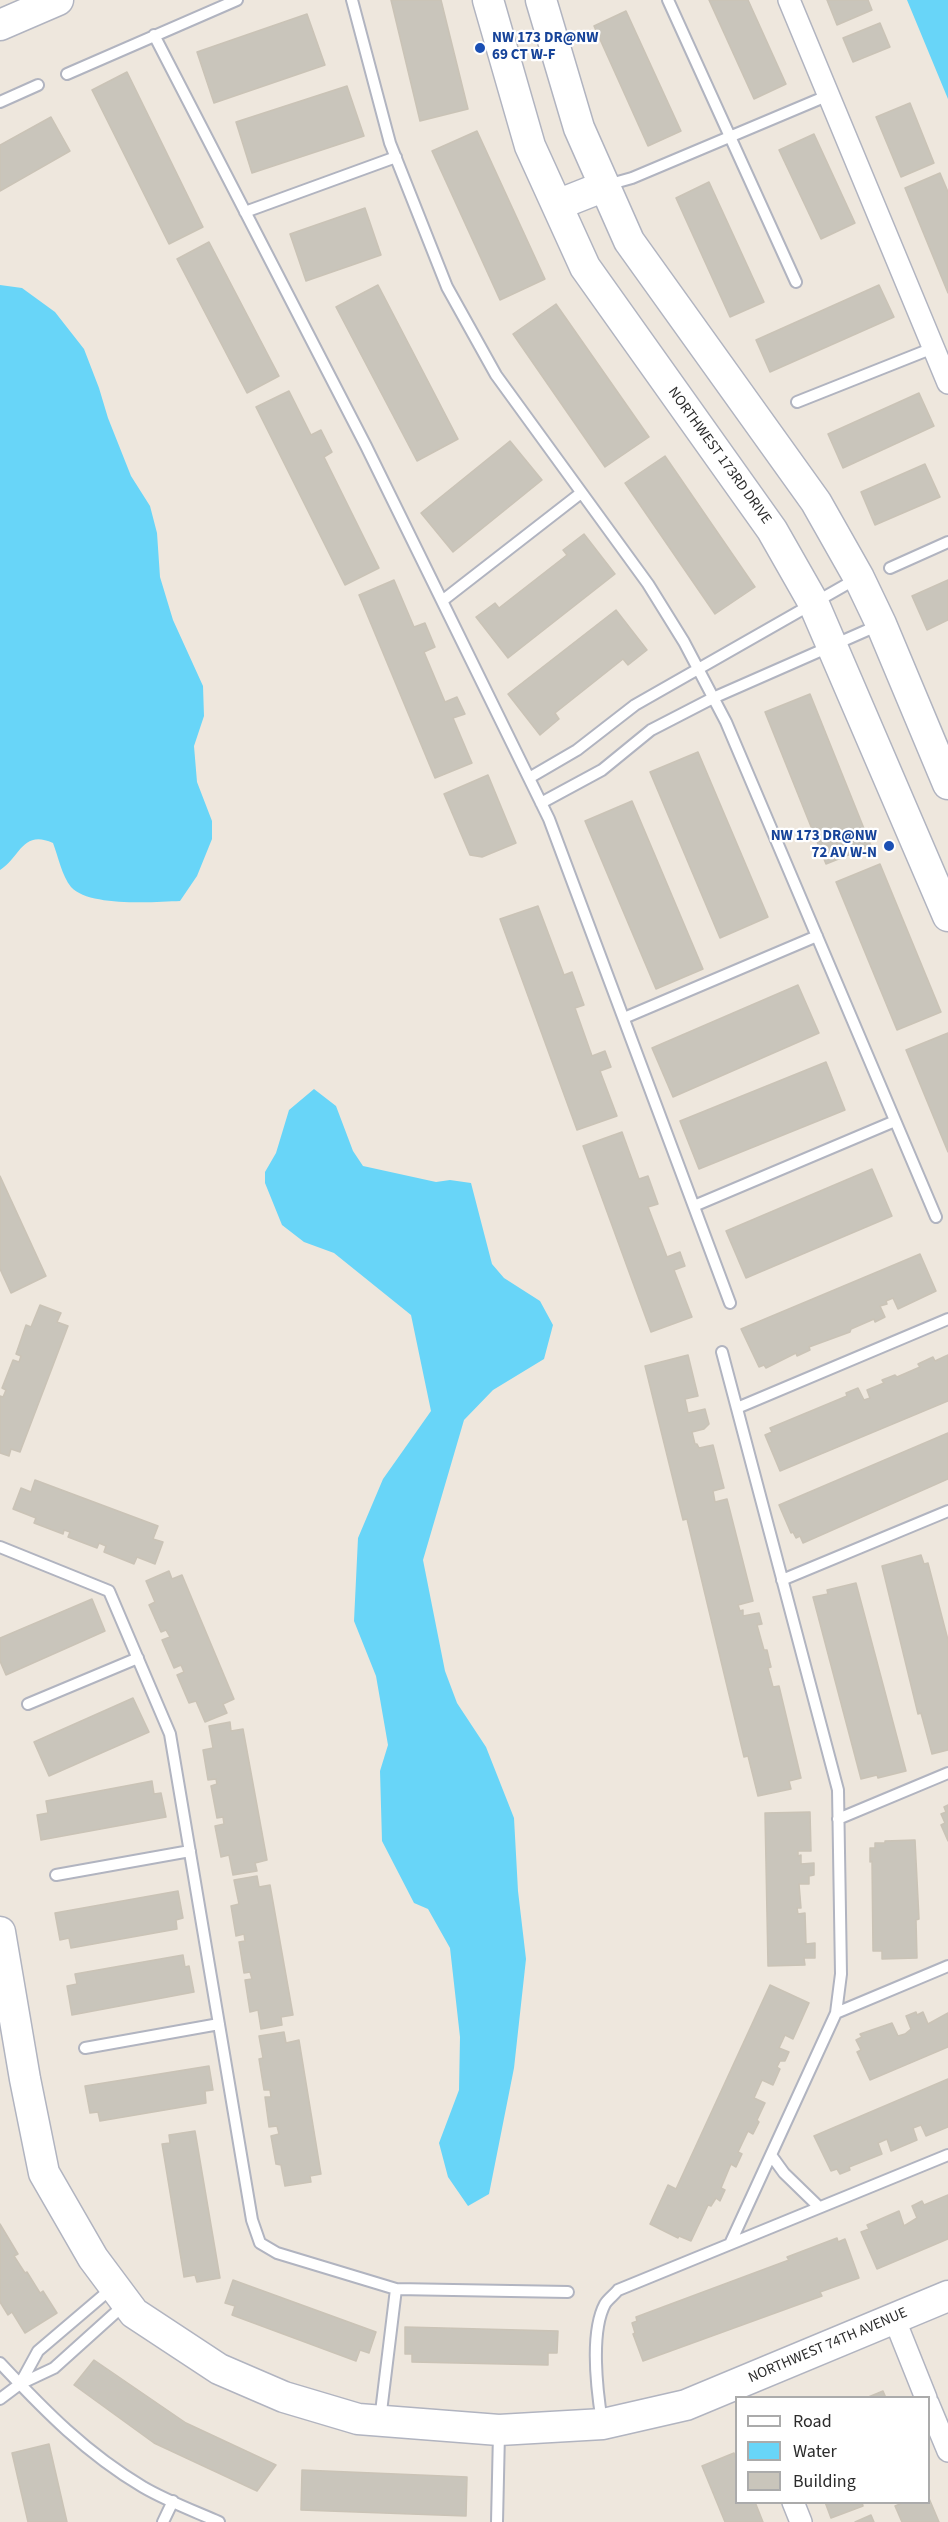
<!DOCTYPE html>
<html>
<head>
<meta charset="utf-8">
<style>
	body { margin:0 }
	#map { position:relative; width:948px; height:2522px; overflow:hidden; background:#eee7dd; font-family:"Source Sans 3",sans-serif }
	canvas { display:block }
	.legend { position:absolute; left:735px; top:2396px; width:195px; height:108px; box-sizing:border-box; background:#fff; border:2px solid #ababab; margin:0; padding:8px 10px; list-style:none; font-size:18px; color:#2c2c2c }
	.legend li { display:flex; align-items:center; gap:12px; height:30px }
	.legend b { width:30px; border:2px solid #ababab }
</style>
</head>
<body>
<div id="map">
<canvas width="948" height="2522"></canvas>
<ul class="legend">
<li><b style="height:8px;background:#fff"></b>Road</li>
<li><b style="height:16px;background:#68d5f8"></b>Water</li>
<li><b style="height:16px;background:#c9c5bb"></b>Building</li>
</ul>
</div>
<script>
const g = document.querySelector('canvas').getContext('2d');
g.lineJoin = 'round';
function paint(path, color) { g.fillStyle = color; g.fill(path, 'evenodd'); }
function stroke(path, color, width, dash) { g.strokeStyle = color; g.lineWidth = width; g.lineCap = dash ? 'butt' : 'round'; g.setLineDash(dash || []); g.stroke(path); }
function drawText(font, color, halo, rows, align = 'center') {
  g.font = font + ' "Source Sans 3",sans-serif'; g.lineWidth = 4.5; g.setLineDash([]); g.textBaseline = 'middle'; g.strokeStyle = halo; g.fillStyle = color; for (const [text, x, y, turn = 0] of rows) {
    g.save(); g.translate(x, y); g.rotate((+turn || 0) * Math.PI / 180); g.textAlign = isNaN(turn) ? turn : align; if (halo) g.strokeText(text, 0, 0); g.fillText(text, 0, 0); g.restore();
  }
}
paint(new Path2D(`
	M907,0H948V99Z
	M0,285L22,288L55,312L84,349L99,388L108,418L131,476L150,506L157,533L160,577L173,620L203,686L204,716L194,746L197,782L212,821V839L197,876L180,901C154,902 89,907 71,887C62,876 58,856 53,843C22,829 20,858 0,870Z
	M314,1089L336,1106L353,1151L363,1166L436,1182L450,1180L471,1183L492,1264L504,1278L540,1301L553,1325L544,1359L493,1390L464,1420L423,1560L445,1671L457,1703L486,1747L514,1818L518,1891L526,1959L514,2068L489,2194L468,2206L448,2177L439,2143L459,2090L460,2037L450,1948L428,1909L414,1903L382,1841L380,1771L388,1745L376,1676L354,1621L358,1538L383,1479L431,1411L411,1315L334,1253L304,1242L282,1225L265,1183V1172L276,1153L289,1110Z`), '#68d5f8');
const building = new Path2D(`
	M391,0H441L468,109L420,121Z
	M709,0H748L786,84L754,99Z
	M827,0H868L872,10L837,25Z
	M626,11L681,131L648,146L594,26Z
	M307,14L325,65L214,103L197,52Z
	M880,23L890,47L853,62L843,38Z
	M127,72L203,227L169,244L92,90Z
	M347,86L364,136L252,173L236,122Z
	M910,103L934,163L901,177L876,117Z
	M51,117L70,151L0,191V145Z
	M477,131L545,279L500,300L432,151Z
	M814,134L855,223L821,239L779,150Z
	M940,173L948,192V293L905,188Z
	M709,182L764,302L730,317L676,198Z
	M365,208L381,255L306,281L290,234Z
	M209,242L279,376L247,393L177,259Z
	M378,285L458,439L417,461L336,307Z
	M879,285L894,317L770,372L756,340Z
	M556,304L649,437L605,467L513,334Z
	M289,391L311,435L321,430L332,452L324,457L379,568L345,585L256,407Z
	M919,393L934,426L843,468L828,434Z
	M510,441L542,480L453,552L421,513Z
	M665,456L755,587L715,614L625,483Z
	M925,464L940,497L875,525L861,492Z
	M584,534L615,574L508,658L476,617L495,603L499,608L567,555L563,550Z
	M394,580L414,627L425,623L435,647L424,652L445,702L457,697L465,714L453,718L472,763L435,778L359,595Z
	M948,580V620L927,630L912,596Z
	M616,610L647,650L628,665L623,659L555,713L559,719L540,735L508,694Z
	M810,694L871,846L826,864L765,712Z
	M698,752L768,917L720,938L650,772Z
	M488,775L516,843L482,857L470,855L444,794Z
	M632,801L703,969L656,989L585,821Z
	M880,864L941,1012L897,1030L836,882Z
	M538,906L564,975L572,972L584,1005L575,1008L592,1056L605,1051L611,1067L600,1071L617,1116L577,1130L500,919Z
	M798,985L819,1033L673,1097L652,1048Z
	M948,1033V1152L906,1050Z
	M826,1062L845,1110L699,1169L680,1121Z
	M622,1132L639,1179L648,1176L658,1204L648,1207L667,1257L680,1252L685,1266L674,1270L692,1317L651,1332L583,1146Z
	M872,1169L892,1216L746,1278L726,1231Z
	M0,1176L46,1276L11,1293L0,1269Z
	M920,1254L936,1291L898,1309L893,1298L886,1301L887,1304L880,1306L885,1317L875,1322L874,1319L851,1329L850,1332L809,1347L810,1350L797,1356L796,1353L766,1368L764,1365L759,1367L741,1329Z
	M40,1305L61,1313L57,1322L68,1326L20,1452L11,1449L9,1456L0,1453V1396L3,1397L6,1390L2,1388L13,1360L19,1362L21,1356L16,1354L26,1325L31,1327Z
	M688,1355L698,1396L685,1399L688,1413L705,1409L709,1424L704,1429L692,1432L695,1444H697L699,1448L713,1445L724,1488L713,1491L715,1502L727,1499L753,1601L738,1605L740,1611L743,1610V1616L759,1613L762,1624L757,1625L764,1650H767L771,1667L768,1668L773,1687L779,1686L801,1778L789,1781L791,1789L758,1796L748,1756L744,1757L687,1519L683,1520L645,1366Z
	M948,1355V1401L780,1471L765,1435L772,1432L770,1428L847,1396L846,1393L858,1388L864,1400L870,1398L867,1390L884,1383L882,1380L895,1375L897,1377L920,1367L918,1364L933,1357L935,1361Z
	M948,1433V1479L803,1543L800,1536L796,1538L793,1532L791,1533L779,1505Z
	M35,1480L158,1526L153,1539L163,1542L155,1564L137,1557L134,1564L104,1552L106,1546L99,1543L97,1548L68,1537L70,1532L64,1530L63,1534L34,1523L36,1518L13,1509L21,1488L31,1492Z
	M921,1555L924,1564L928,1563L948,1640V1750L932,1754L921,1713L918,1714L882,1566Z
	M169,1571L172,1579L182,1575L234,1699L223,1704L227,1713L205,1722L196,1701L189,1703L177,1675L184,1672L181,1665L174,1668L162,1640L170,1637L166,1630L161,1632L149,1605L155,1602L146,1581Z
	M856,1583L906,1771L878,1778L877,1775L861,1779L813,1597L828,1594L827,1590Z
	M92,1599L105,1631L6,1675L0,1661V1638Z
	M133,1698L149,1732L49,1776L34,1742Z
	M230,1722L231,1731L243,1729L267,1860L255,1863L257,1871L233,1875L229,1855L221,1857L215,1826L224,1824L223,1817L217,1818L211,1786L217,1784L216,1779L208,1780L203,1750L213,1748L209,1726Z
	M152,1781L154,1794L161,1793L166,1817L41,1840L37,1815L48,1813L46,1801Z
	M948,1805V1841L941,1825L945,1823L941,1814L946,1812L944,1807Z
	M810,1812L811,1851H798V1856L801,1855V1864L814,1863V1875L809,1876V1884H799L801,1908H797L798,1914L805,1913L806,1944L815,1943V1958H804L805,1965L768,1966L765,1813Z
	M915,1840L919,1919L916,1920L917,1958L882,1959V1951H873L872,1861L870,1862V1848H875V1843H885V1841Z
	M257,1876L259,1887L270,1885L293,2015L281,2017L282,2025L261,2029L258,2010L250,2012L245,1980L252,1979L250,1972L244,1973L239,1942L245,1941L244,1934L236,1936L231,1906L239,1904L234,1880Z
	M178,1891L183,1918L176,1920L177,1929L71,1948L69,1938L60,1940L55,1913Z
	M183,1955L185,1967L189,1966L194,1992L72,2015L67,1986L77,1984L75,1974Z
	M770,1985L809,2003L793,2039L785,2035L779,2048L789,2052L785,2061H780L777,2067L780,2069L773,2085L762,2080L754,2098L765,2103L757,2120L759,2122L753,2134L748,2131L738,2152L742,2154L736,2167L731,2164L721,2188L725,2190L720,2201L716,2198L711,2206L708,2205L691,2241L679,2236L678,2238L650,2224L668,2185L676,2189Z
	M916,2012L917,2015L923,2012L928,2024L948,2013V2047L870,2080L857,2052L861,2050L856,2040L862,2037L860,2034L892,2023L898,2036L905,2034L911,2029L906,2016Z
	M284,2032L286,2043L299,2040L321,2174L310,2176L311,2182L285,2186L281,2165L276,2164L271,2136L279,2134L277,2126L269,2127L265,2097H271L270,2090H264L259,2059L263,2058L259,2036Z
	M209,2066L213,2090L205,2091L206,2103L100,2121L98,2112L90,2113L85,2086Z
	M948,2079V2127L926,2136L921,2125L913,2128L917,2140L891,2151L887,2139L878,2143L882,2154L849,2167L850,2170L840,2174L837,2169L831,2171L814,2136Z
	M195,2131L220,2278L197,2282L195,2275L184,2277L162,2144L170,2143L169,2135Z
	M948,2195V2239L877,2269L861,2232L869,2229L867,2225L899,2211L904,2226L917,2218L912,2206L922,2201L924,2205Z
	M0,2224L18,2254L14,2256L25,2273L27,2272L40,2293L43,2291L57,2313L25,2333L12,2312L8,2315L0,2302Z
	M837,2238L838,2242L845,2239L859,2278L820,2292L822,2296L643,2361L633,2334L635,2333L632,2323L637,2321L636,2317L789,2260L787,2257Z
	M233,2280L376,2332L369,2353L360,2350L356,2361L232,2315L235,2306L225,2303Z
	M405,2327L558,2331L557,2353H548V2365L412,2362V2354H405Z
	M94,2360L186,2423L276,2465L257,2491L154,2443L74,2385Z
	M883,2391L886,2398H866Z
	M49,2444L67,2522H28L12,2453Z
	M734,2453L736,2459V2502H755L763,2522H725L702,2466Z
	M302,2470L467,2477L466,2516L301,2510Z
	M928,2496L939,2522H902L895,2506L905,2502H928Z
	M825,2502H862L863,2506L831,2518Z
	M871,2515L874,2522H855Z`);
paint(building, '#c9c5bb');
stroke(building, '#cac3b6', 1.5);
const lane = new Path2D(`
	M352,0L390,143L447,287L496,375L648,584L684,642L726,722L936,1217
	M668,0L796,282
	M154,35L366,446L549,819L730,1303
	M67,74L237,0
	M0,102L38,85
	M607,185L632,178L829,95
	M245,212L396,157
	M797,402L933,348
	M890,568L948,542
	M442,601L581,493
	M529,778L577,750L635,705L856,579
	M541,803L602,770L651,730L713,698L879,625
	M624,1018L817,936
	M694,1206L895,1121
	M722,1352L838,1790L841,1974L836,2013L730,2244
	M737,1408L948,1319
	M0,1547L109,1591L170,1734L252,2220L260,2243L277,2253L396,2289L568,2292
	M782,1580L948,1511
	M28,1704L138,1658
	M838,1819L948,1773
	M56,1875L190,1851
	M836,2013L948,1966
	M85,2048L219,2024
	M771,2155L784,2173L819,2207
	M0,2363C45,2411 86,2453 143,2487C167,2501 194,2511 219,2522
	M20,2384L38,2351L112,2288
	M0,2399L20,2384L54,2368L124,2305
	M380,2420L396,2289
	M602,2422C597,2391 590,2332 605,2304C608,2299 614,2295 618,2290L948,2155
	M163,2522L173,2501
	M497,2522L499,2433`);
const street = new Path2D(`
	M789,0L948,383
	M894,2318L926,2398
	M928,2403L948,2451
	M793,2502L801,2522`);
const secondary = new Path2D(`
	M488,0L530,146L585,267L772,530L813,602L948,916
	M541,0L579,128L629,241L816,502L859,578L881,624L948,784
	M0,25L58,0
	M557,205L605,186
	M0,1932L25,2079L44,2173L93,2258L134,2313L219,2369L284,2397L358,2419L499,2430L603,2424L686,2405L948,2296`);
stroke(lane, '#b1b4c0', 14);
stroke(street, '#b1b4c0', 24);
stroke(secondary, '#b1b4c0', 33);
stroke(lane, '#fff', 10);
stroke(street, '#fff', 21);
stroke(secondary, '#fff', 30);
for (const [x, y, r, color] of [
	[480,48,6,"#1a4fb4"],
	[889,846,6,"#1a4fb4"]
]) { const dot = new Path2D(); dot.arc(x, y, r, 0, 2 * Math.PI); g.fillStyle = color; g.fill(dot); stroke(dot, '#fff', 2); }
drawText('bold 15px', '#164399', '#fff', [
	["NW 173 DR@NW",492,39],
	["69 CT W-F",492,56],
	["NW 173 DR@NW",877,837,"right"],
	["72 AV W-N",877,854,"right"]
], 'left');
drawText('15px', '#2c2c2c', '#fff', [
	["NORTHWEST 173RD DRIVE",719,456,54],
	["NORTHWEST 74TH AVENUE",828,2346,-23]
]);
</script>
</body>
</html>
